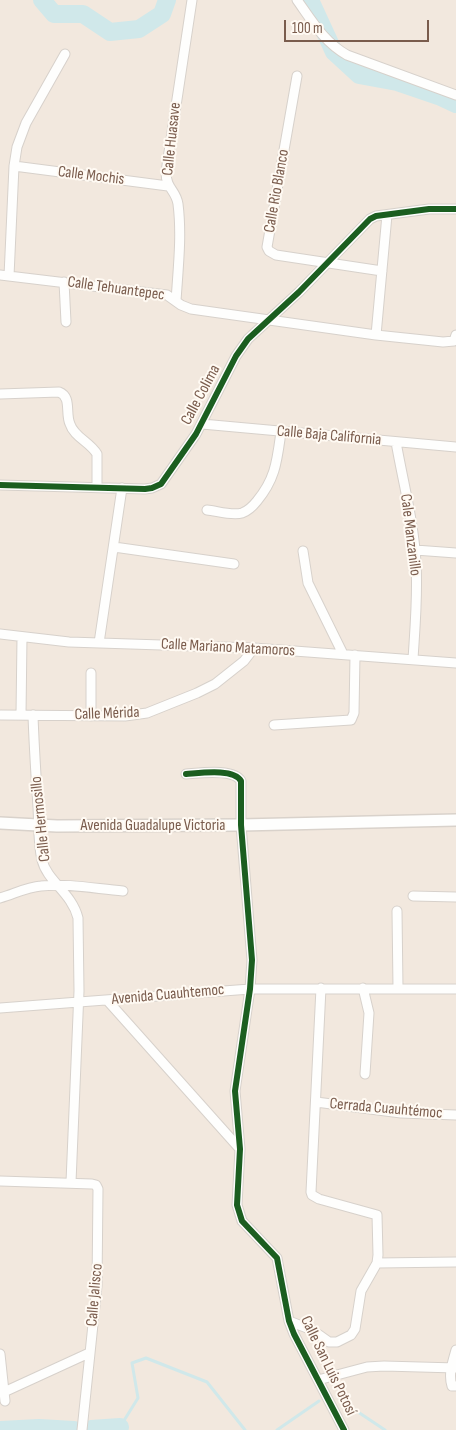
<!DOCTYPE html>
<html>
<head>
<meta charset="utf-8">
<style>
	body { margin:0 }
	#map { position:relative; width:456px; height:1430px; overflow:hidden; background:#f9f5f0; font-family:"Sofia Sans Condensed",sans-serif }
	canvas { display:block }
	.scale { position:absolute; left:284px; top:20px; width:145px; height:22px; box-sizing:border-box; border:2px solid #7a5c4d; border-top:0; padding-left:6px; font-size:15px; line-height:18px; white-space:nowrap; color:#7a5c4d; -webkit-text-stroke:4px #fffaf3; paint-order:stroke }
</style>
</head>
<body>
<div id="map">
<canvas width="456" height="1430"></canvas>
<div class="scale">100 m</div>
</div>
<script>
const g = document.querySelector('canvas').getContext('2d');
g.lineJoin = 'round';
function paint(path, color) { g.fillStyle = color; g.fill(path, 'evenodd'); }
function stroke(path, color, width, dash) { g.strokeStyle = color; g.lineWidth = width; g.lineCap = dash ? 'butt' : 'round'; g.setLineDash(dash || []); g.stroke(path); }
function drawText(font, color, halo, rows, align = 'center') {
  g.font = font + ' "Sofia Sans Condensed",sans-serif'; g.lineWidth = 4; g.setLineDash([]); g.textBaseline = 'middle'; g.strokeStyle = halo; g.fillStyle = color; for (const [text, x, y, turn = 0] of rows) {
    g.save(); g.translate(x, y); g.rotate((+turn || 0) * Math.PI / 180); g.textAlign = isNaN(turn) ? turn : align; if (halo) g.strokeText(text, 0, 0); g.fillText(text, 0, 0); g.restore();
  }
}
paint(new Path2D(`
	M0,0H456V1430H0Z`), '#f2e8de');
stroke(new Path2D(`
	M340,1400L385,1430
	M120,1427L138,1398L132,1363L146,1358L207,1382L245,1430
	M277,1430L319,1401`), '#d0e8ea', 3);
stroke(new Path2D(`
	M42,0L54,14H83L110,32L139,29L162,14L167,0
	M310,0L334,52L359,75L397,82L441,97L456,104
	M91,1429L120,1427
	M0,1430L39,1428L74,1430`), '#d0e8ea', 18);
const minor = new Path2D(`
	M297,0C312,21 324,42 347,55L456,95
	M297,76L267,247L269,251L276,255L382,271
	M14,166L168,186
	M0,275L167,295L181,305L191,309L376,335L443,342L454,341L456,335
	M9,276L14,166L17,147L26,123L65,54
	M64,282L66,322
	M176,301C178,269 182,236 178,204C176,190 166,189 166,172L192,0
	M376,335L387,215
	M0,394L59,392C72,397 65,413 70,424C74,437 90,442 97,454V487
	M202,424L456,447
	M396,442C403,482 414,523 416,563C418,595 415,627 413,659
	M0,485L145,489L152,488L161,484L196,434L236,356L248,339L299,292L370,219L376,216L429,209H456
	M207,510C217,511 232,516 242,513C248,511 253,506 257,501C276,478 277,460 281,432
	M114,547L234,564
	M415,550L456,553
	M303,551L308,583L343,654
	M0,634L69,642L254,648L456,663
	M99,643L122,488
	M91,673V716
	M0,715L125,716L147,713L197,693L215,684L244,661L254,648
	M21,715L22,637
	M33,715C34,746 36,776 38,807C39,824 38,843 42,860C47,881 72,893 78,918L79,991L71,1182
	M274,725L351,720L354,713L355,655
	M186,774C200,773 234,768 241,781V825L252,960L250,989L235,1091L240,1149L237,1205L242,1221L277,1258L289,1321L294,1334L344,1430
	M413,896L456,897
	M0,898C14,894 27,887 41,886C68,883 97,889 123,891
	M397,911L398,988
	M363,988L369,1013L365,1074
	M107,1000L240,1149
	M0,1008L250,989H456
	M316,1102L401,1113L456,1115
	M0,1181L92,1184L96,1185L98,1189L97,1286L82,1430
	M377,1263L456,1262
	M289,1321L312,1330L329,1342H337L351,1335L355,1329L361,1291L377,1263L378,1255L377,1215L319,1199L312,1195L311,1192L321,988
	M456,1350C453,1361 448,1374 452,1386H456
	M0,1354L5,1401
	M318,1380L367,1367L384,1366L456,1368
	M4,1392L89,1353`);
const secondary = new Path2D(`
	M0,823L57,826L241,825L456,820`);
stroke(minor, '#d7d1cb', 11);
stroke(secondary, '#d9d2cb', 14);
stroke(minor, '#fefefd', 9);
stroke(secondary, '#fefefd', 11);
stroke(new Path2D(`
	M0,485L145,489L152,488L161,484L196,434L236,356L248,339L299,292L370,219L376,216L429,209H456
	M186,774C200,773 234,768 241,781V825L252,960L250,989L235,1091L240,1149L237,1205L242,1221L277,1258L289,1321L294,1334L344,1430`), '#1b5e20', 6);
drawText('16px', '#7a5c4d', '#fffaf3', [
	["Calle Huasave",172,139,-84],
	["Calle Mochis",91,176,7],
	["Calle Rio Blanco",277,191,-80],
	["Calle Tehuantepec",116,289,8],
	["Calle Colima",201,395,-62],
	["Calle Baja California",329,436,5],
	["Cale Manzanillo",410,535,83],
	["Calle Mariano Matamoros",228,648,3],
	["Calle Mérida",107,714,-2],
	["Calle Hermosillo",41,819,-96],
	["Avenida Guadalupe Victoria",153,826],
	["Avenida Cuauhtemoc",168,995,-5],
	["Cerrada Cuauhtémoc",386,1109,5],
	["Calle Jalisco",95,1295,-85],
	["Calle San Luis Potosí",328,1366,64]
]);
</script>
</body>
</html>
